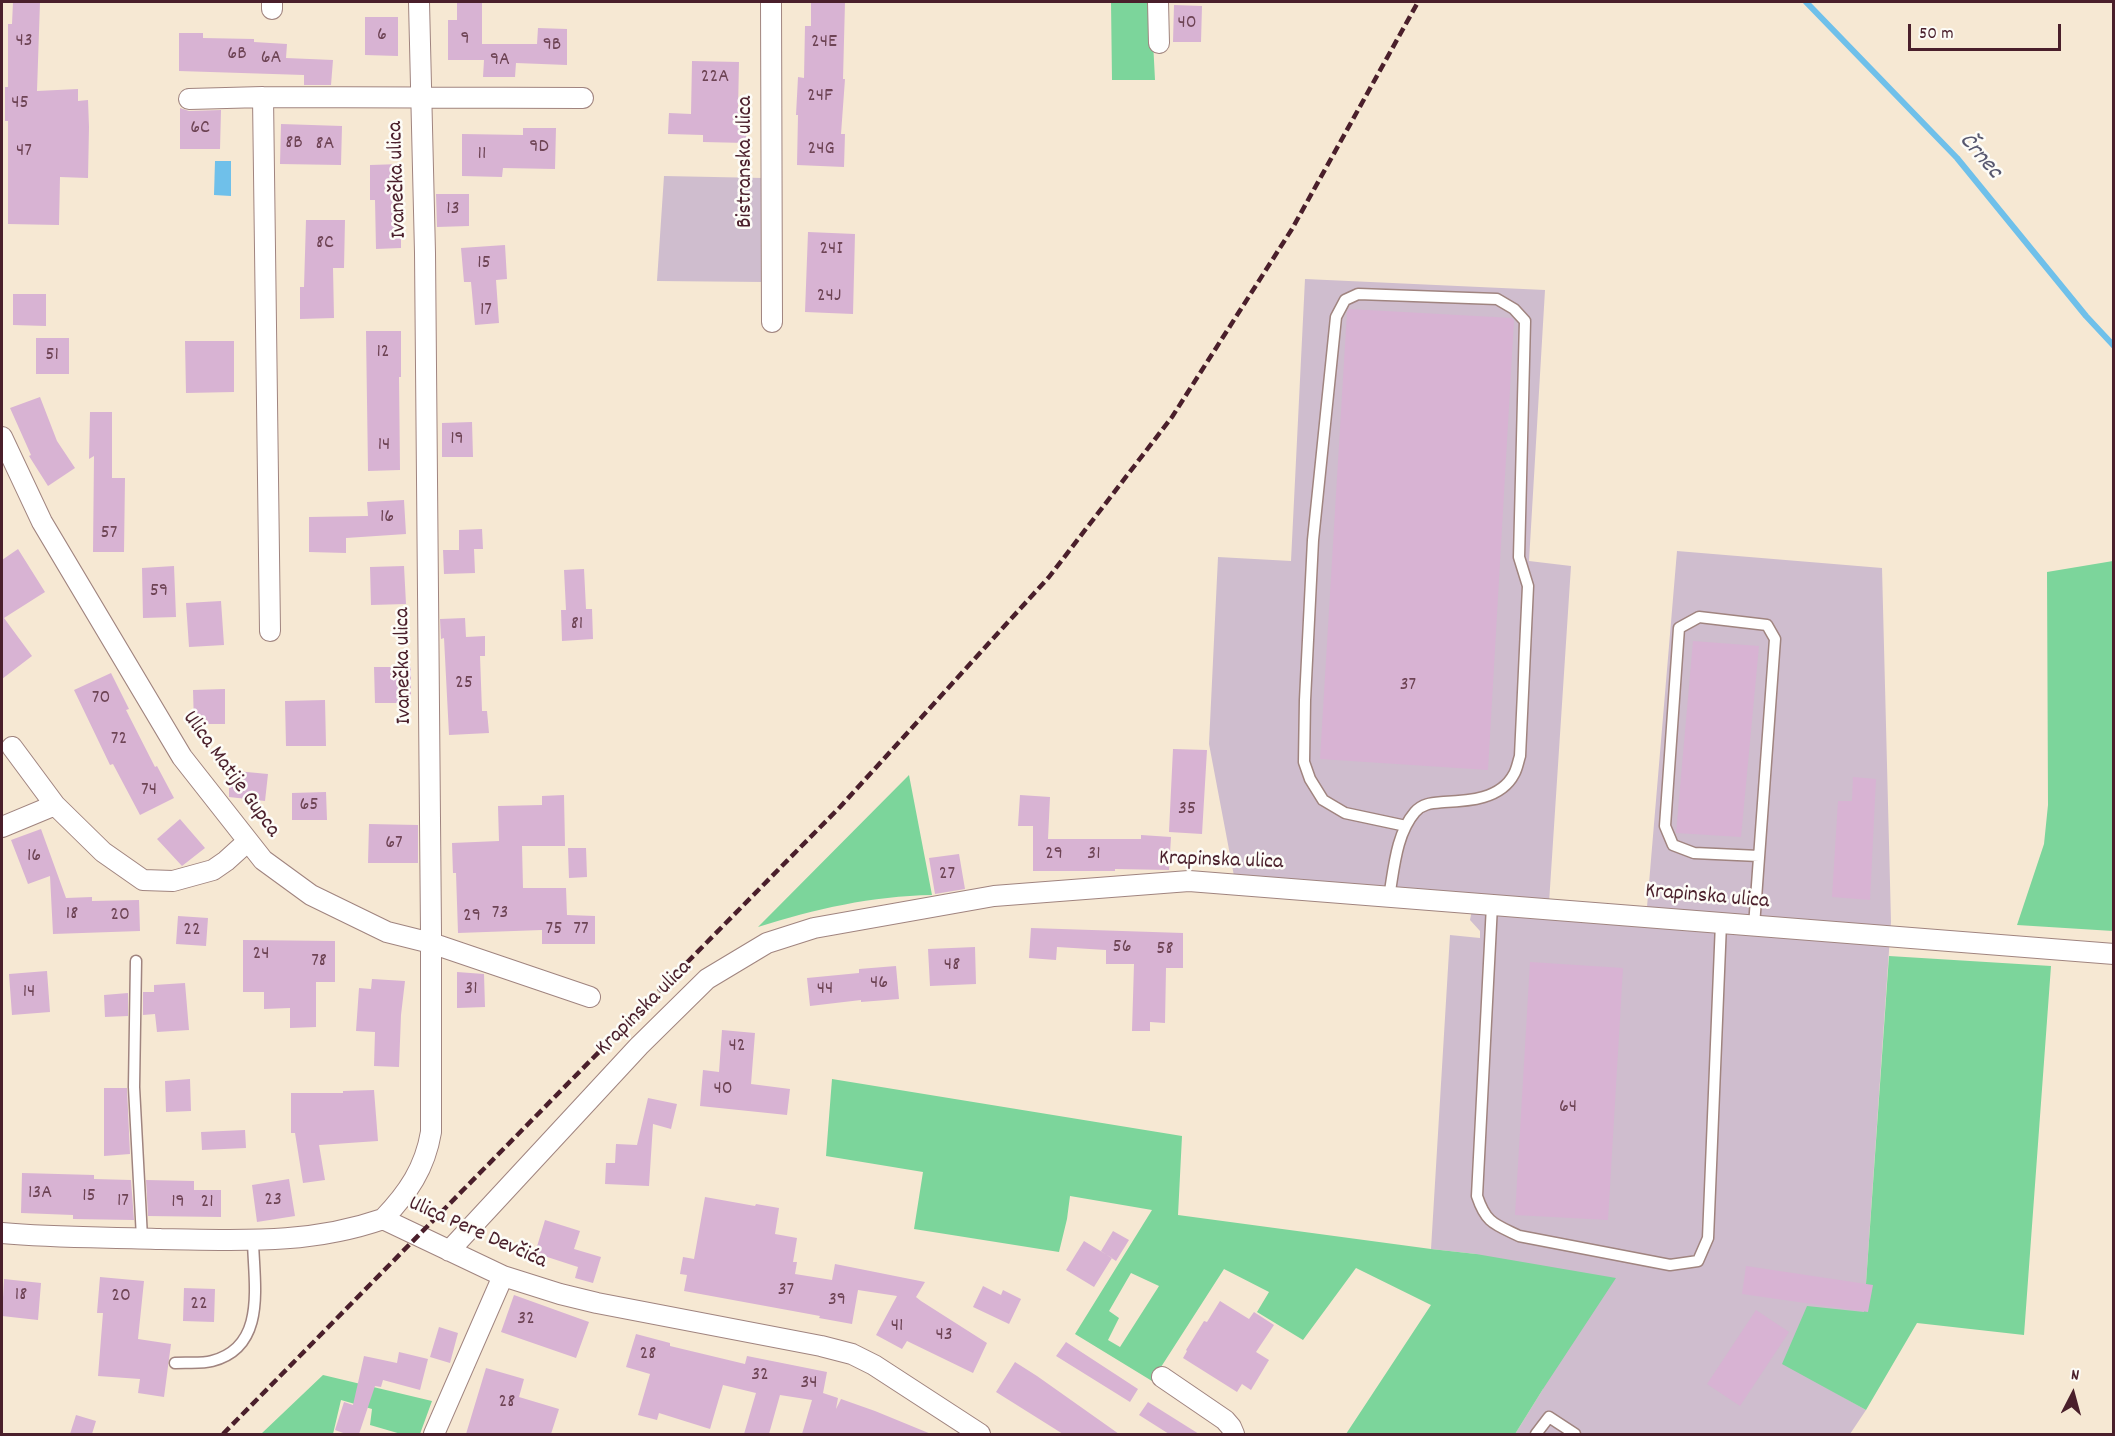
<!DOCTYPE html>
<html>
<head>
<meta charset="utf-8">
<style>
	body { margin:0 }
	#map { position:relative; width:2115px; height:1436px; overflow:hidden; background:#f6e8d3; font-family:Dekko,sans-serif }
	canvas { display:block }
	.frame { position:absolute; inset:0; border:3px solid #4a1f2b; pointer-events:none }
	.north { position:absolute; left:2043px; top:1364px; width:60px; height:60px; -webkit-text-stroke:4px #fdfcf7; paint-order:stroke; rotate:6deg; font-size:16px; font-weight:700; line-height:24px; text-align:center; color:#4a1f2b }
	.north::after { content:''; display:block; margin:auto; width:21px; height:27px; background:#4a1f2b; clip-path:polygon(50% 0,100% 100%,50% 72%,0 100%) }
	.scale { position:absolute; left:1908px; top:24px; width:153px; height:27px; box-sizing:border-box; border:3px solid #4a1f2b; border-top:0; padding-left:8px; font-size:18px; line-height:21px; white-space:nowrap; color:#4a1f2b; -webkit-text-stroke:4px #fdfcf7; paint-order:stroke }
</style>
</head>
<body>
<div id="map">
<canvas width="2115" height="1436"></canvas>
<div class="frame"></div>
<div class="north">N</div>
<div class="scale">50 m</div>
</div>
<script>
const g = document.querySelector('canvas').getContext('2d');
g.lineJoin = 'round';
function paint(path, color) { g.fillStyle = color; g.fill(path, 'evenodd'); }
function stroke(path, color, width, dash) { g.strokeStyle = color; g.lineWidth = width; g.lineCap = dash ? 'butt' : 'round'; g.setLineDash(dash || []); g.stroke(path); }
function drawText(font, color, halo, rows, align = 'center') {
  g.font = font + ' Dekko,sans-serif'; g.lineWidth = 5; g.setLineDash([]); g.textBaseline = 'middle'; g.strokeStyle = halo; g.fillStyle = color; for (const [text, x, y, turn = 0] of rows) {
    g.save(); g.translate(x, y); g.rotate((+turn || 0) * Math.PI / 180); g.textAlign = isNaN(turn) ? turn : align; if (halo) g.strokeText(text, 0, 0); g.fillText(text, 0, 0); g.restore();
  }
}
paint(new Path2D(`
	M664,176L763,178L764,282L657,281Z
	M1305,279L1545,290L1529,561L1571,566L1549,903L1647,907L1677,551L1882,568L1891,922L1864,1312L1783,1363L1866,1410L1850,1434H1515L1543,1389L1476,1254L1431,1249L1450,935L1480,938V931L1470,920L1475,894L1234,876L1209,744L1218,557L1291,561Z`), '#cfbdce');
paint(new Path2D(`
	M1111,2H1151L1155,80H1112Z
	M2113,561V931L2017,925L2044,844L2048,805L2047,572Z
	M909,775L932,895C872,896 815,909 758,927Z
	M1889,956L2051,966L2024,1335L1917,1323L1866,1410L1782,1364L1807,1306L1864,1312Z
	M832,1079L1182,1136L1178,1215L1431,1249L1476,1254L1616,1278L1543,1389L1515,1434H1346L1431,1305L1356,1268L1303,1340L1257,1312L1269,1292L1224,1269L1152,1381L1075,1334L1152,1210L1070,1196L1067,1219L1059,1252L914,1229L923,1172L826,1156ZM1131,1273L1159,1286L1120,1347L1108,1340L1119,1318L1109,1311Z
	M323,1375L432,1401L420,1434H401L370,1425L372,1409L341,1400L333,1434H261Z`), '#7cd59b');
paint(new Path2D(`
	M215,161H231V196L214,195Z`), '#6fc0ea');
stroke(new Path2D(`
	M1806,2L1957,158L2086,316L2114,346`), '#6fc0ea', 6);
paint(new Path2D(`
	M13,2H40L37,91L78,89V101L88,100L89,127L88,178L60,177L59,225L8,224V121H5V87H8V24H12Z
	M457,2H482V44H537L538,28L567,29V65L516,63L515,77H483L484,60H448V20H457Z
	M811,2H845L843,79H845L841,134H845L844,167L797,165L798,115H796L798,77L804,78L805,26H811Z
	M1174,5L1202,6L1201,42H1173Z
	M365,17H398V56L365,55Z
	M179,33H203V38L254,39V42L287,44L286,58L333,60L331,85H304V75L179,71Z
	M692,61L739,62L738,111H747L746,143L703,142V135L668,134L669,113L691,114Z
	M180,108L189,111L221,110L220,149H180Z
	M281,124L342,126L341,165L280,164Z
	M523,128H556L555,169L503,168L502,177L462,176V134L523,135Z
	M401,164V248L376,249L375,200H370V165Z
	M436,194H469V226L437,227Z
	M306,220H345L344,268H333L334,318L300,319V287H304Z
	M808,232L855,234L853,314L805,312Z
	M505,245L507,279L496,280L499,323L475,325L471,282H464L461,248Z
	M13,294H46V326L13,325Z
	M1349,309L1512,318L1514,320L1488,770L1320,759L1347,312Z
	M366,331H401V377H399L400,470L368,471Z
	M36,338H69V374H36Z
	M185,341H234V392L186,393Z
	M40,397L57,441L75,468L48,486L29,456L31,455L10,408Z
	M90,412H112V478H125L124,552H93L94,456L89,459Z
	M472,422L473,457H442V423Z
	M404,500L406,534L346,538V553L309,552V517L368,516L367,502Z
	M482,529L483,549H470H474L475,573L444,574L443,550H459V530Z
	M18,549L45,592L4,618L32,656L2,679V560Z
	M174,566L176,617L143,618L142,568Z
	M404,566L406,604L371,605L370,567Z
	M584,569L586,609H592L593,639L562,641L561,610H566L564,570Z
	M221,601L224,645L189,647L186,603Z
	M465,618L466,637L485,636V656H480L482,711H487L489,733L449,735L444,638L441,639L440,619Z
	M1693,641L1759,646L1741,837L1676,833Z
	M374,667H411V703H375Z
	M111,673L129,709L126,710L155,767L157,766L174,798L140,815L113,764L110,765L74,690Z
	M225,689V724H194L193,690Z
	M325,700L326,746H286L285,701Z
	M1173,749L1207,750L1202,834L1169,832Z
	M236,771L268,774L265,801L229,797V777Z
	M1853,777L1876,779L1870,900L1832,897L1838,801H1852Z
	M326,792L327,820H292V793Z
	M564,795L565,846H522L523,888H566L567,915L595,916V944H542V930L458,933L456,873H453L452,843L499,841L498,806L542,805V796Z
	M1020,795L1050,797L1048,839H1141V835L1171,837L1169,870L1115,869V871H1033V826H1018Z
	M180,819L205,848L182,866L157,839Z
	M369,824L418,825V863H368Z
	M41,829L66,898L92,897V901L139,900L140,931L53,934L50,876L28,884L11,840Z
	M568,848H586L587,877L569,878Z
	M959,854L965,889L935,894L929,858Z
	M178,916L208,918L206,946L176,944Z
	M1031,928L1183,933V968H1166L1165,1023L1150,1022V1031H1132L1134,964H1106V950L1057,947L1056,960L1029,958Z
	M243,940L335,941V982H316V1027L290,1028V1008L264,1009V992H243Z
	M975,947L976,984L930,986L928,949Z
	M1530,962L1623,968L1608,1220L1515,1215Z
	M896,966L899,999L861,1002V1000L810,1006L807,978L859,973V969Z
	M47,971L50,1012L12,1015L9,974Z
	M457,972L484,974L485,1007L457,1008Z
	M372,979L405,981L401,1015L399,1067L374,1066L375,1032L356,1031L359,988L371,989Z
	M185,983L189,1030L157,1032L155,1014L143,1015V992H154V985Z
	M128,993V1016L105,1017L104,995Z
	M722,1030L755,1033L751,1084L790,1089L787,1115L700,1106L703,1070L719,1072Z
	M190,1079L191,1111L166,1112L165,1081Z
	M104,1088H127L130,1154L104,1156Z
	M374,1090L378,1141L319,1145L325,1180L303,1183L295,1133H291V1093H343V1091Z
	M648,1098L677,1104L671,1129L653,1124L649,1186L605,1184L606,1163H615L616,1144L637,1145Z
	M245,1130L246,1148L202,1150L201,1132Z
	M22,1173L94,1175V1179L131,1180L134,1220L73,1219V1215L21,1213Z
	M289,1179L295,1216L257,1222L252,1185Z
	M146,1180L194,1181V1190H221V1217L148,1216Z
	M705,1197L755,1206L756,1204L779,1208L775,1234L797,1238L793,1262H797L795,1274L832,1280L835,1264L925,1282L916,1297L921,1301L987,1343L973,1373L907,1341L902,1349L876,1335L897,1296L858,1290L852,1324L819,1318L820,1316L684,1291L687,1275L680,1274L683,1257L694,1259Z
	M545,1220L580,1231L574,1249L601,1257L593,1283L575,1278L578,1267L535,1253Z
	M1113,1231L1129,1240L1116,1261L1101,1251Z
	M1084,1241L1112,1258L1094,1287L1066,1270Z
	M1746,1266L1873,1285L1868,1312L1742,1294Z
	M100,1277L144,1281L138,1339L171,1344L164,1397L138,1393L140,1379L98,1376L103,1313H97Z
	M4,1279L41,1283L38,1320L2,1316Z
	M983,1286L1001,1295L1003,1290L1021,1299L1009,1324L973,1307Z
	M184,1288L215,1289L214,1322L183,1321Z
	M514,1295L589,1322L576,1358L501,1332Z
	M1220,1301L1249,1319L1254,1312L1274,1325L1256,1352L1269,1360L1251,1390L1242,1384L1237,1392L1183,1358L1187,1351L1186,1350L1204,1321L1207,1322Z
	M1756,1310L1789,1332L1740,1406L1707,1384Z
	M439,1327L458,1333L450,1363L430,1357Z
	M636,1334L670,1343V1346L745,1364L747,1356L827,1372L823,1393L838,1398L836,1409L841,1399L875,1411L931,1434H802L812,1400L780,1395L769,1434H744L756,1393L723,1385L710,1429L659,1413L657,1420L638,1415L650,1374L626,1367Z
	M1066,1342L1138,1389L1130,1402L1056,1356Z
	M399,1352L428,1359L420,1390L383,1380L381,1387L375,1386L359,1434H346L335,1430L344,1402L353,1405L364,1356L397,1363Z
	M1015,1362L1037,1376L1119,1434H1063L996,1392Z
	M486,1368L524,1379L519,1397L559,1409L551,1434H466Z
	M1148,1402L1199,1434H1169L1139,1415Z
	M76,1415L96,1421L92,1434H70Z`), '#d8b3d3');
const lane = new Path2D(`
	M1389,897C1394,869 1396,834 1415,812C1423,803 1433,803 1444,802C1469,801 1501,799 1514,774C1517,769 1518,762 1520,756L1528,586L1519,557L1525,321L1514,309L1497,299L1358,294L1345,300L1336,317L1313,540L1305,700L1304,762L1310,779L1323,800L1345,813L1406,826
	M1492,905L1477,1196C1486,1223 1494,1224 1519,1236L1670,1265L1698,1261L1708,1238L1721,923
	M1754,926L1775,639L1767,625L1699,617L1679,628L1665,826L1673,845L1694,853L1759,856
	M136,961L134,1087L142,1238
	M175,1363C187,1362 201,1364 212,1361C267,1347 254,1285 253,1241
	M1536,1434L1549,1417L1575,1434`);
const street = new Path2D(`
	M272,2V9
	M771,2L772,322
	M1158,2L1159,43
	M189,99L263,97
	M2,437L42,522L182,757L263,860L311,895L387,932L431,943L590,997
	M270,631L263,97L583,98
	M12,747L55,805
	M2,827L55,805L103,852L143,880L173,881L213,870L226,861L247,842
	M383,1219C408,1193 425,1168 431,1132V933L425,253L419,2
	M2,1233C55,1238 108,1237 161,1239C239,1240 308,1245 383,1219L503,1276L560,1294L597,1303L821,1346L852,1354L874,1365L980,1434
	M449,1251L639,1046L707,979L767,943L814,928L994,896L1189,881L2114,954
	M1162,1377L1225,1420L1231,1427L1234,1434
	M434,1434L503,1276`);
stroke(lane, '#a0847f', 13);
stroke(street, '#a0847f', 22);
stroke(lane, '#fff', 10);
stroke(street, '#fff', 20);
stroke(new Path2D(`
	M223,1434L840,807L1049,577L1172,417L1292,229L1418,2`), '#4a1f2b', 4.5, [9, 4.5]);
drawText('20px', '#6e4455', null, [
	["40",1187,24],
	["6",382,36],
	["9",465,40],
	["43",24,42],
	["24E",824,43],
	["9B",552,46],
	["6B",237,55],
	["6A",271,59],
	["9A",500,61],
	["22A",715,78],
	["24F",820,97],
	["45",20,104],
	["6C",200,129],
	["8B",294,144],
	["8A",325,145],
	["9D",539,148],
	["24G",821,150],
	["47",24,152],
	["11",482,155],
	["13",453,210],
	["8C",325,244],
	["24I",831,250],
	["15",484,264],
	["24J",829,297],
	["17",486,311],
	["12",383,353],
	["51",52,356],
	["19",457,440],
	["14",384,446],
	["16",387,518],
	["57",109,534],
	["59",159,592],
	["81",577,625],
	["25",464,684],
	["37",1408,686],
	["70",101,699],
	["72",119,740],
	["74",149,791],
	["65",309,806],
	["35",1187,810],
	["67",394,844],
	["29",1054,855],
	["31",1094,855],
	["16",34,857],
	["27",947,875],
	["73",500,914],
	["18",72,915],
	["20",120,916],
	["29",472,917],
	["75",554,930],
	["77",581,930],
	["22",192,931],
	["56",1122,948],
	["58",1165,950],
	["24",261,955],
	["78",319,962],
	["48",952,966],
	["46",879,984],
	["31",471,990],
	["44",825,990],
	["14",29,993],
	["42",737,1047],
	["40",723,1090],
	["64",1568,1108],
	["13A",40,1194],
	["15",89,1197],
	["23",273,1201],
	["17",123,1202],
	["19",178,1203],
	["21",207,1203],
	["37",786,1291],
	["18",21,1296],
	["20",121,1297],
	["39",837,1301],
	["22",199,1305],
	["32",526,1320],
	["41",897,1327],
	["43",944,1336],
	["28",648,1355],
	["32",760,1376],
	["34",809,1384],
	["28",507,1403]
]);
drawText('22px', '#4a1f2b', '#fdfcf7', [
	["Bistranska ulica",747,162,-90],
	["Ivanečka ulica",399,180,-92],
	["Ivanečka ulica",405,666,-91],
	["Ulica Matije Gupca",230,775,54],
	["Krapinska ulica",1221,862,2],
	["Krapinska ulica",1707,898,5],
	["Krapinska ulica",645,1009,-45],
	["Ulica Pere Devčića",477,1234,24]
]);
drawText('italic 24px', '#57576e', '#fdfcf7', [
	["Črnec",1979,157,49]
]);
</script>
</body>
</html>
